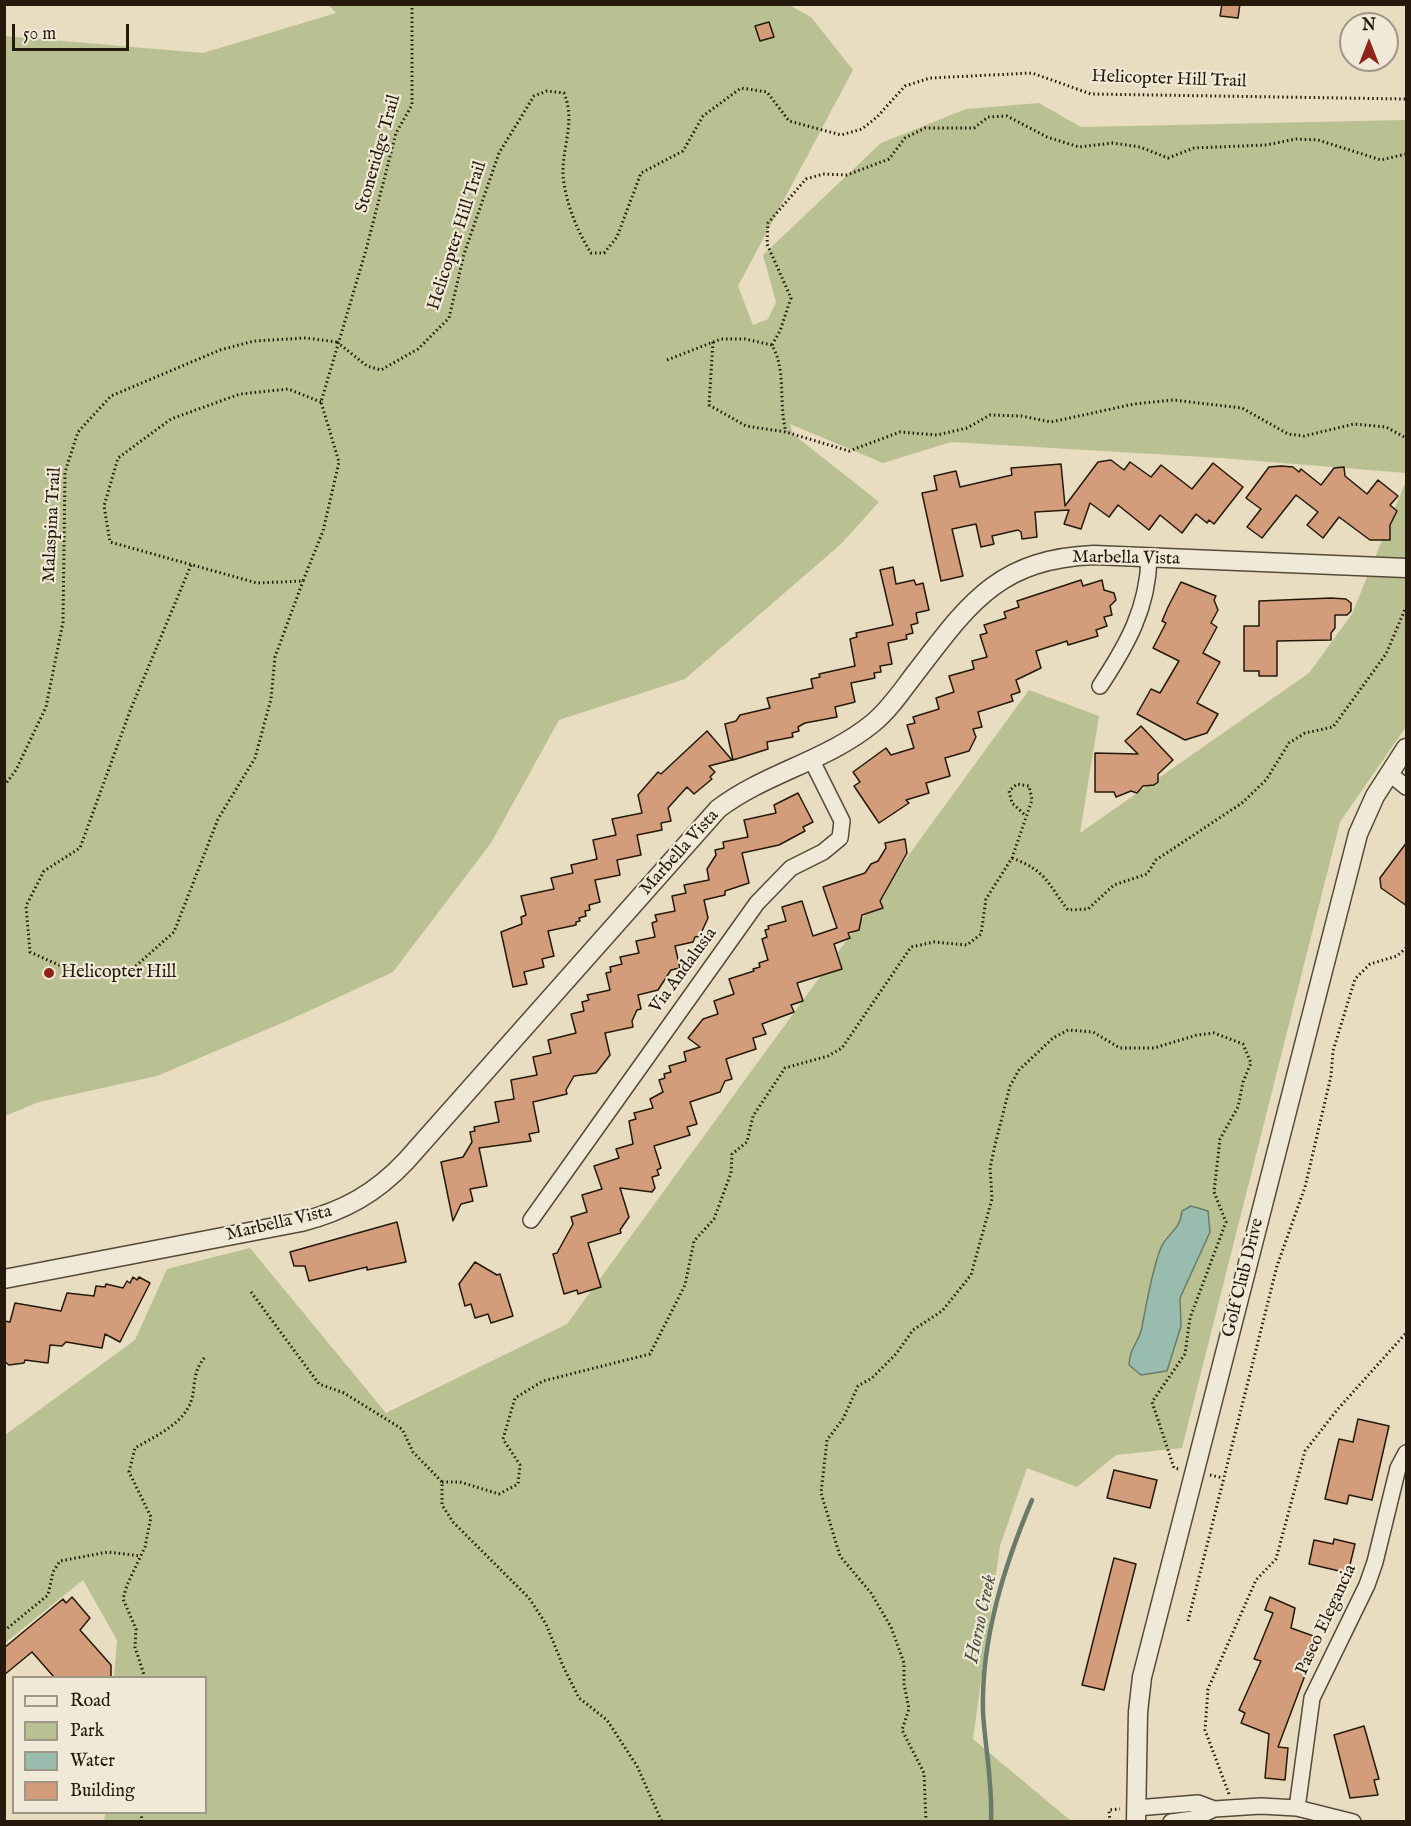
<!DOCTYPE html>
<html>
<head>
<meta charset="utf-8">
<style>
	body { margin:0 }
	#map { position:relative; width:1411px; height:1826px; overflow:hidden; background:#e9ddc1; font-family:"IM FELL English",serif }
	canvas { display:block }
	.frame { position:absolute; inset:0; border:6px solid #24190a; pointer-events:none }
	.legend { position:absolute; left:12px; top:1676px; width:195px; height:138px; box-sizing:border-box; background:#f1e9d7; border:2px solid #9f9685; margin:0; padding:8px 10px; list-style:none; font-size:18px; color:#24190a }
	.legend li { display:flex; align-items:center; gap:12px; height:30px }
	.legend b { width:30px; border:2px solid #9f9685 }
	.north { position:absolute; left:1339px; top:12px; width:60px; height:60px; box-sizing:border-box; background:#f1e9d7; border:2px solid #9f9685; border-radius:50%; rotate:0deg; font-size:16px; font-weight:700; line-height:24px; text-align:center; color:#24190a }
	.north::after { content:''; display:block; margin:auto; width:21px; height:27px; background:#8f2418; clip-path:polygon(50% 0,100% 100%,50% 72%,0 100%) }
	.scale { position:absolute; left:12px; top:24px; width:117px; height:27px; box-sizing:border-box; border:3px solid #24190a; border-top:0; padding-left:8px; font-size:18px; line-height:21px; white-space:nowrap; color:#24190a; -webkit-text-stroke:4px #f1e9d7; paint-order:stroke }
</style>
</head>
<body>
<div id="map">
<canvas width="1411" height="1826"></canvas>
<div class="frame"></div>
<ul class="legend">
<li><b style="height:8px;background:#f1e9d7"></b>Road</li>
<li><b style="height:16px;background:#b9c091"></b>Park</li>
<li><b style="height:16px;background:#98bdae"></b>Water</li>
<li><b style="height:16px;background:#d39d7b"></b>Building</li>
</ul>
<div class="north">N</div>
<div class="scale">50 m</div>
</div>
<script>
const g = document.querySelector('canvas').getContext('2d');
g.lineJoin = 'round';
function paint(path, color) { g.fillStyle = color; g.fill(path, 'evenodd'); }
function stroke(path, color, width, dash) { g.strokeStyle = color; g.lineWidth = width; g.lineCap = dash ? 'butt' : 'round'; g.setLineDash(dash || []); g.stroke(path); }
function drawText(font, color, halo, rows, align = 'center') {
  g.font = font + ' "IM FELL English",serif'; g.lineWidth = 4.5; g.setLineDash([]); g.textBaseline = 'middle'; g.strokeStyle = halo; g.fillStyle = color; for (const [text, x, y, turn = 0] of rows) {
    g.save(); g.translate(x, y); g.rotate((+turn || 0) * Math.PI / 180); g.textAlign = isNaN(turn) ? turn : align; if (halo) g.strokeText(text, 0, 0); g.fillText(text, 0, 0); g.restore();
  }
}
paint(new Path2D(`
	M328,5H789L811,17L853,70L738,286L753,325L768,319L776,302L763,255L881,143L966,109L1039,103L1081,127L1406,120V473L1221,458L951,442L883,463L790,424L793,434L879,502L841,544L685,679L559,720L491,843L393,972L289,1020L157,1076L39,1102L5,1116V36L203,53L336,13Z
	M1406,481V727L1340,822L1182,1448L1116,1455L1077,1487L1027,1468L1000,1546L973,1739L1071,1821H104L105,1813L206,1812V1678L114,1677L117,1640L83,1580L5,1643V1435L135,1340L167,1269L250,1248L386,1413L567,1324L1029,690L1099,716L1080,833L1309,673L1352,614Z`), '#b9c091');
const water = new Path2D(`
	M1191,1206L1208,1211L1210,1232L1180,1298L1181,1326L1167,1371L1141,1375L1129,1365C1130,1346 1139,1343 1142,1327C1147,1301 1151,1275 1160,1250C1166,1233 1180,1232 1182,1211Z`);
paint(water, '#98bdae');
stroke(water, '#6a7b6c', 1.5);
stroke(new Path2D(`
	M991,1822C993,1785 985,1748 983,1712C981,1639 1004,1566 1032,1500`), '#6a7b6c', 4.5);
const building = new Path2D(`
	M1222,4H1240L1238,18L1220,16Z
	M769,22L774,37L760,41L755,26Z
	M1111,460L1124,470L1130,462L1151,477L1161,465L1192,489L1213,463L1243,487L1214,524L1209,520L1207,523L1196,514L1182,533L1160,515L1149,530L1118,505L1109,517L1090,503L1081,529L1064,524L1069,510L1035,512L1037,537L1022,539L1021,532L1018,530L992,536L994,544L981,547L976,524L952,529L963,576L941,581L922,493L937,490L934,476L956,471L960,487L1012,475L1011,468L1061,464L1065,506L1098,462Z
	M1281,466L1293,467L1299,472L1301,469L1321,485L1334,468L1344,467L1345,476L1367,494L1378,480L1398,496L1390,505L1397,511L1390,525V540H1370L1339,517L1323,538L1307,525L1318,512L1296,495L1262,538L1247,527L1261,509L1246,498L1269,467Z
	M893,567L896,584L914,580L916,585L923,583L929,610L916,613L918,623L911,625L913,633L906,635L907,639L888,643L892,664L880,666L881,672L874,673L875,678L851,683L855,702L835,707L837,717L805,723L798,727L799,731L792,733L793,737L767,742L768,749L733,760L725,724L736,721L740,715L770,708L767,698L813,688L811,679L820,677L819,674L855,666L850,639L857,637L856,633L893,625L880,570Z
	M1081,580L1083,586L1102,580L1104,590L1114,593L1116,600L1110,606L1112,615L1104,617L1107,626L1096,630L1098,636L1068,645L1067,641L1036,651L1041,668L1016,680L1020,692L1011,695L1013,701L978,712L982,727L973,729L976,737L969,751L945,758L950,776L926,783L929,793L906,800L909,803L879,823L854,786L860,782L853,772L886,748L891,755L914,748L907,725L915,723L913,717L939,709L936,698L954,692L949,676L974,669L972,661L987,657L980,635L987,633L984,625L1006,618L1004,612L1019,607L1017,601Z
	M1181,582L1216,596L1214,600L1218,610L1211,623L1217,627L1203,653L1220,662L1197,703L1218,714L1207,733L1185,740L1137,714L1151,689L1160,693L1179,661L1153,648L1166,623L1162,621L1168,607Z
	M1331,598L1346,599L1351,603V611L1347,615H1335V628L1331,633V640L1277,641V676H1259V671H1244V626H1259V601Z
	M1141,726L1173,760L1158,774V782L1154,785L1143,786L1137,793L1131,791L1116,797L1114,792H1095V753L1138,754L1125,741Z
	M707,731L732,760L709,766L715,772L710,777L712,779L694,794L687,787L668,808L671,821L661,823L662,830L637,835L641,855L617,860L620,875L595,880L600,902L589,905L590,910L585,911L586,916L579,918L580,921L576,922V925L548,931L554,956L542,959L544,967L524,972L527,984L513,987L501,932L522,924L521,917L526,915L521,896L554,889L551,878L573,873L571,865L597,859L593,840L616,835L612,819L642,813L638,795L658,772L661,774Z
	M798,793L813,822L803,827L805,831L779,845L742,853L749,883L725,891V895L704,900L708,918L702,931L703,936L695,937L693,942L675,946L680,968L671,970L658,990L638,995L641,1009L637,1010L632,1021L633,1027L605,1033L610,1055L596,1073L574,1076L566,1090L567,1094L533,1102L539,1132L529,1134L531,1141L479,1148L487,1186L470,1189L473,1201L461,1204L453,1221L441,1162L463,1157L472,1142L470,1132L475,1131L474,1127L499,1122L495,1102L514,1099L511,1080L537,1075L533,1057L551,1053L548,1040L576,1033L571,1014L584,1011L582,1002L589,1000L587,995L610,990L606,973L611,972L610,967L622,964L620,957L639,953L636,941L655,937L652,923L657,921L655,915L675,911L672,896L686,893L684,885L709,880L707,869L716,855L715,850L724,848L723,842L748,837L744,820L776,813L774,805Z
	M905,839L907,853L880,901L883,908L862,915L859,930L848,933L850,938L834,944L842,969L797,983L803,1001L791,1005L794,1012L762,1024L766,1034L753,1038L756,1049L726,1059L732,1079L725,1081L720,1092L690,1102L697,1124L687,1127L690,1135L654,1146L661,1168L657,1170L659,1175L652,1177L655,1188L652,1192L620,1188L629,1217L620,1230L621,1233L588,1243L601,1287L578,1294L577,1290L564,1294L553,1254L557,1253L573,1224L571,1217L587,1212L582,1195L602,1189L594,1166L619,1158L616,1149L633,1144L629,1121L636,1119L634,1113L653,1108L650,1099L663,1092L659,1080L665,1078L664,1074L671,1072L669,1066L686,1061L684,1052L700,1047L688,1038L703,1019L718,1014L714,1001L734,994L729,979L754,971L753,969L760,967L759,963L768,960L762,939L767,937L765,930L769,929L768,926L786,921L782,907L802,901L813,936L837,928L823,887L865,873L871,864L878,861L886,848L885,843Z
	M1407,842V906L1381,888L1380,878Z
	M397,1222L406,1262L367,1270V1267L309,1281L305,1266H294L290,1252Z
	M475,1262L497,1275L500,1274L513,1316L491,1323L488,1314L475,1318L471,1304L465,1306L459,1284Z
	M133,1277L137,1280L139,1277L150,1283L120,1342L105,1334L102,1348L66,1342L62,1346L50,1345L48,1363L25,1360L24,1363L9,1365L4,1361V1321L10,1322L15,1303L61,1311L67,1293L94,1296L96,1286L105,1287L106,1284L123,1288L127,1281L130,1283Z
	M1358,1419L1389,1426L1372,1500L1349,1495L1347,1504L1325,1499L1339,1439L1353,1442Z
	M1114,1470L1157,1480L1150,1508L1107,1498Z
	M1334,1539L1355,1544L1348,1573L1309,1564L1314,1540L1333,1544Z
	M1114,1558L1136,1564L1104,1690L1082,1685Z
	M72,1597L90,1618L80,1630L111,1665V1677H54L32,1652L4,1675V1648L63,1599L66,1603Z
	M1270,1597L1295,1608L1291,1628L1319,1638L1278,1747L1288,1748L1285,1780L1265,1778L1269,1734L1241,1723L1245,1713L1239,1710L1261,1661L1254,1659L1273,1613L1265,1610Z
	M1364,1726L1379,1779L1374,1780L1378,1795L1350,1798L1334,1735Z`);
paint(building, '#d39d7b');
stroke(building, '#24190a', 1.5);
const minor = new Path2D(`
	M1100,686C1127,645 1148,608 1149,558
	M1389,773L1406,787
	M531,1220L757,903L791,868L823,852L840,838L842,821L811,759
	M1136,1808L1198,1803L1214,1809
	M1297,1808L1312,1698L1367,1585L1375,1562L1398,1468L1406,1453
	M1171,1822L1193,1819L1214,1809L1261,1806L1297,1808L1353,1822`);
const tertiary = new Path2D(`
	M4,1279L301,1222C344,1211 376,1193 406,1161L718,809C765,773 827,761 873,723C889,710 901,692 914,675C968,605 997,559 1094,555L1406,568
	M1136,1822L1138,1712L1142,1677L1358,834L1375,796L1406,748`);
stroke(minor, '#554a38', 18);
stroke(tertiary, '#554a38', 21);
stroke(new Path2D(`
	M337,342L367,366L381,370L418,349L449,318L464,254L499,153L534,96L547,91L564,93C576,122 562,146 563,175C565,201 577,231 591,253H604L617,237L641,173L683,151L703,116L741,88L767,92L789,121L841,135L862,129L877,117L905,86L930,78L1032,73L1091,94L1406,99
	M713,342L709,405L746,426L786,432L849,451L900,432L937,435L967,428L990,415L1021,416L1051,422L1134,404L1173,400L1242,408L1288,434L1304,436L1354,424L1386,427L1406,438
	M772,345L780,331L791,298L767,244L768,223L806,179L823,174L847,175L889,159L905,138L925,128H974L988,117L1007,116L1047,137L1079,147L1113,143L1140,147L1168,158L1194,148L1266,145L1296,139L1318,140L1381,160L1406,154
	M667,360L721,339H745L772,345C787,372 778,402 786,432
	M321,402L288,389L240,394L171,419L118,458L104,506L110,542L257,583L303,581L323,531L339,462L321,402L366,250L396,133L412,105V4
	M191,565L130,711L80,848L44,871L26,906L30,952L70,970L128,973L174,932L218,819L255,758L271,699L275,657L303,581
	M4,786L16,770L46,707L63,622L65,472L78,432L111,396L220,350L254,341L306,338L337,342
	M1012,858C1047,871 1047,883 1068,910L1088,909L1114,885L1147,874L1156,860L1242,803L1266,780L1289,743L1305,733L1333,727L1386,654L1406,607
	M251,1292L319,1384L344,1393L402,1429L413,1452L442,1482V1505L453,1522L529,1598L546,1624L563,1666L579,1698L607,1720L637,1766L662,1822
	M1210,1475L1223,1478
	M442,1482H460L499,1494L518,1484L520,1465L503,1439L515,1398L543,1381L650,1354L685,1285L694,1241L714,1219L731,1173L732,1154L747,1142L753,1116L785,1068L828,1056L842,1048L911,947L934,942L967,945L981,934L986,899L1012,858L1032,800L1029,786L1017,784L1009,791L1012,803L1025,815
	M1188,1621L1277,1266L1305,1187L1331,1076L1333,1051L1355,979L1370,964L1397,956L1406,948
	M4,1631L48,1595L53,1572L60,1561L108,1552L141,1556
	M145,1678L135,1647L136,1629L123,1599L127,1585L145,1547L151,1517L129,1472L135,1448C152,1438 177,1427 188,1408C198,1391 189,1375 206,1356
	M1229,1794L1205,1730L1208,1689L1256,1580L1276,1559L1305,1451L1337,1410L1406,1333
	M141,1812L142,1822
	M926,1822L924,1773L902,1730L909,1709L904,1684V1663L891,1627L871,1593L840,1556L821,1493L827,1440L843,1419L858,1386L872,1378L896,1354L913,1330L942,1311L971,1275L992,1199L990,1168L995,1145L1010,1086L1019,1070L1053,1038L1068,1030L1093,1032L1120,1048H1154L1197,1035L1214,1033L1243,1044L1251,1063L1243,1082L1238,1107L1220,1139L1214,1192L1226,1222L1190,1318L1185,1354L1152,1402L1174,1468L1180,1469
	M1110,1822L1109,1810L1120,1809`), '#24190a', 3, [1.5, 3]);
stroke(minor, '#f1e9d7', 15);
stroke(tertiary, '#f1e9d7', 18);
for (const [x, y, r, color] of [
	[49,973,6,"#8f2418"]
]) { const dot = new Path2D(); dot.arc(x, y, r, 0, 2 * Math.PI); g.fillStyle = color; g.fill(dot); stroke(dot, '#f1e9d7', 2); }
drawText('18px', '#24190a', '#f1e9d7', [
	["Helicopter Hill Trail",1169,80,2],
	["Stoneridge Trail",379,154,-74],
	["Helicopter Hill Trail",458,236,-72],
	["Malaspina Trail",53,525,-87],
	["Marbella Vista",1126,559,1],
	["Marbella Vista",680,853,-48],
	["Via Andalusia",684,971,-54],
	["Marbella Vista",279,1224,-13],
	["Golf Club Drive",1244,1278,-76],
	["Paseo Elegancia",1327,1620,-65]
]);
drawText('18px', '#24190a', '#f1e9d7', [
	["Helicopter Hill",61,973]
], 'left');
drawText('italic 20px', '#4d5243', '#f1e9d7', [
	["Horno Creek",982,1619,-78]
]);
</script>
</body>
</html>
